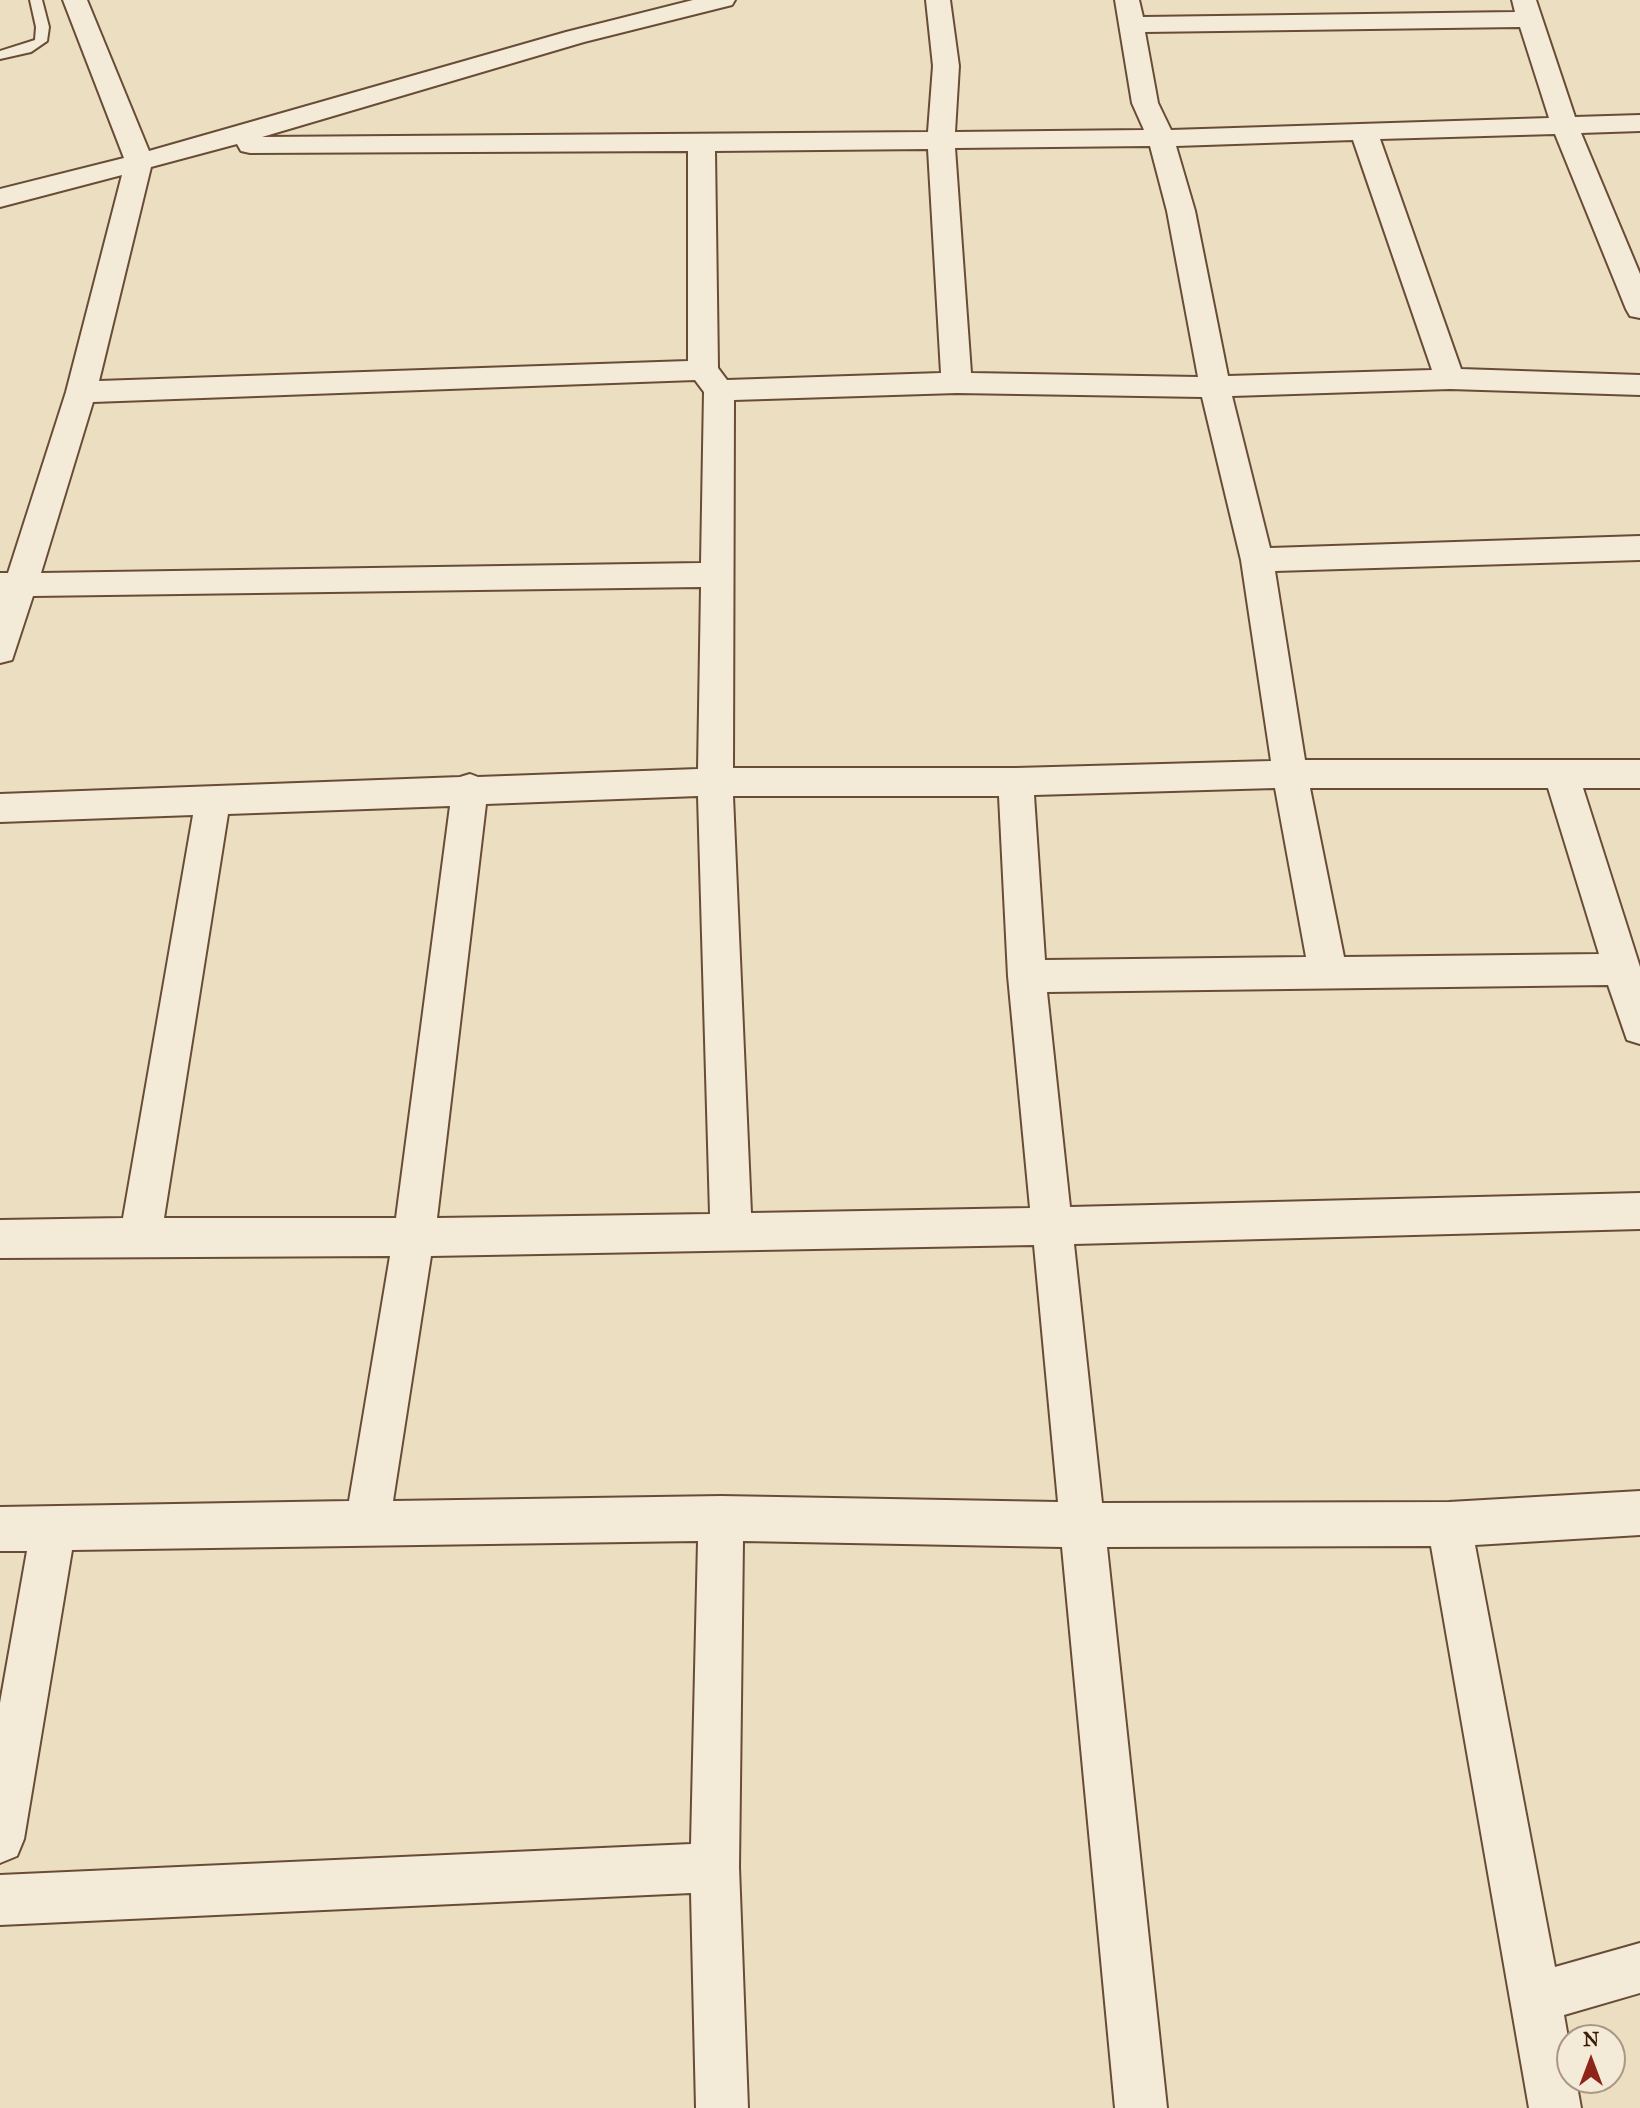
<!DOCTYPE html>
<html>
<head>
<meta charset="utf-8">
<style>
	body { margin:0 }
	#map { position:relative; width:1640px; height:2108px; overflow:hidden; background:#ecdec1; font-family:"IM FELL Great Primer",serif }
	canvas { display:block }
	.north { position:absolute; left:1556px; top:2024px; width:70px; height:70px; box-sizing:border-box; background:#f3ead7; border:2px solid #aa9784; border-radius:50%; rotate:0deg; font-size:19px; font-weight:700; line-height:28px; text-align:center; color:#3c1b07 }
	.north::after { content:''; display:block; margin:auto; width:24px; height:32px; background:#8f2418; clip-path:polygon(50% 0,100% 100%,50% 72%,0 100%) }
</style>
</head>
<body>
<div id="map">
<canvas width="1640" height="2108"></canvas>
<div class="north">N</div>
</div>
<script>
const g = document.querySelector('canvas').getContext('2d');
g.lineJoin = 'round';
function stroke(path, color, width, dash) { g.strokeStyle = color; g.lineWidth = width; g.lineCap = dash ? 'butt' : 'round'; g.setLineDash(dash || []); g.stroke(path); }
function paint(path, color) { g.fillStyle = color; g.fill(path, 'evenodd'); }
const service = new Path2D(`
	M30,0H42L49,27L47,41L31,52L0,59V51L35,40L36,27Z`);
const minor = new Path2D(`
	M63,0H87L149,151L566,32L693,0H735L732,5L584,42L262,137L928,132L933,66L926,0H950L959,66L955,132L1144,130L1132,103L1115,0H1139L1143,17L1515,12L1512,0H1536L1575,117L1640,115V131L1581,133L1640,274V318L1630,316L1626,309L1555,134L1380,139L1461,369L1640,375V395L1450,389L1232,396L1270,548L1640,536V560L1275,571L1305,760H1640V788H1583L1640,967V1044L1627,1040L1608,985L1047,992L1070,1207L1640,1193V1229L1074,1244L1102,1503L1449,1502L1640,1491V1535L1475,1545L1555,1967L1640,1943V1993L1564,2015L1570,2049V2080H1576L1581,2108H1529L1431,1546L1107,1547L1167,2108H1115L1062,1547L743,1541L739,1867L748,2108H696L691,1893L0,1925V1875L691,1844L698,1541L72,1550L24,1839L17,1856L0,1863V1703L27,1551H0V1507L349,1501L390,1256L0,1258V1220L123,1218L193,815L0,822V794L460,777L470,774L478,777L698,769L701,587L33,596L12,660L0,663V573H8L66,392L122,175L0,207V189L124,158ZM1520,27L1549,118L1171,130L1158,103L1145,32ZM1353,140L1432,370L1228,376L1195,211L1176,146ZM237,144L241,151L250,153L688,151V361L99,381L151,167ZM1150,146L1167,211L1198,377L971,373L955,148ZM928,149L941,373L727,380L718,368L715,151ZM695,380L704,392L701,563L41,573L93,402ZM957,393L1202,397L1241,560L1271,761L1016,768H733L734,400ZM1275,788L1306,957L1045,960L1034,795ZM1310,788H1548L1599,954L1344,957ZM698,796L710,1214L437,1218L486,804ZM733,796H999L1008,976L1030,1208L751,1213ZM450,806L396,1218H164L228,814ZM1034,1245L1058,1502L721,1496L393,1501L431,1256Z`);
stroke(service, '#684c36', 4);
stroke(minor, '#684c36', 4);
paint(service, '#f3ead7');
paint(minor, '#f3ead7');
</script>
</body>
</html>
